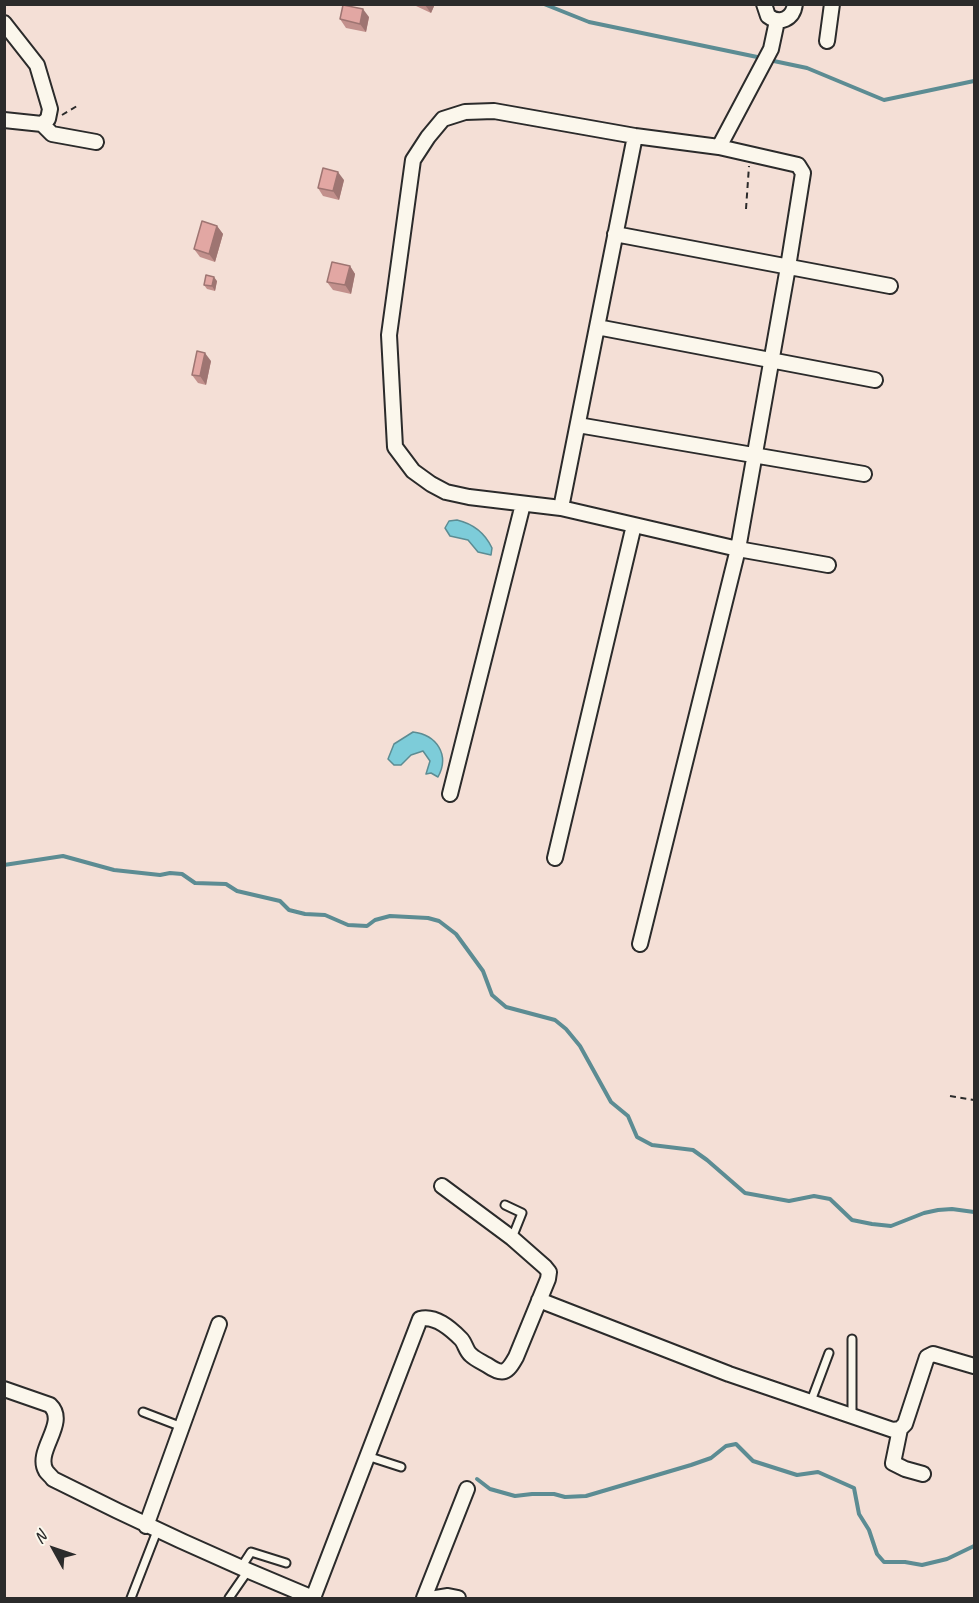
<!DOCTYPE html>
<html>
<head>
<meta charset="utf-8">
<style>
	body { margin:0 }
	#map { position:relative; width:979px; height:1603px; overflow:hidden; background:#f4dfd6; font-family:Caveat,sans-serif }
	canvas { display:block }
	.frame { position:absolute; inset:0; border:6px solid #2b2b2b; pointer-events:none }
	.north { position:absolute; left:24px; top:1519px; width:60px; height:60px; -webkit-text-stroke:4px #fbf7ec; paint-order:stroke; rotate:310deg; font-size:16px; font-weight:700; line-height:24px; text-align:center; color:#2b2b2b }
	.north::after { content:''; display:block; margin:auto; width:21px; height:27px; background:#2b2b2b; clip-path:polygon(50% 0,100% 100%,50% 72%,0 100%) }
</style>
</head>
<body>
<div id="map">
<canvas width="979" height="1603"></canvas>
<div class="frame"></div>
<div class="north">N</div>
</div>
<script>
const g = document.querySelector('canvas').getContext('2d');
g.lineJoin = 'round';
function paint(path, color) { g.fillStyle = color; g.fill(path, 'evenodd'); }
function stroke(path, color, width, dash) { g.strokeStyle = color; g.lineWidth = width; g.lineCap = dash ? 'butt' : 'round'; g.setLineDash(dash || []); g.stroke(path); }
const water = new Path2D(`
	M457,520C474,524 485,533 492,548L491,555L478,552L468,540L450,536L445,528L449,521Z
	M413,732C437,735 450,755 438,777L431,773L426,774L430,761L423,751L411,755L401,765H394L388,759L394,744Z`);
paint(water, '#7dccd9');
stroke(water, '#5c8c93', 1.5);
stroke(new Path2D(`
	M544,4L589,22L762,58
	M769,60L807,68L884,100L974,81
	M4,865L63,856L114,870L160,875L170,873L182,874L195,883L226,884L237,891L280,901L289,910L305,914L325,915L348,925L367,926L375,920L390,916L428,918L439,921L456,934L483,971L492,995L506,1007L555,1020L566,1029L580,1046L611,1102L628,1116L637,1137L652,1145L693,1150L707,1160L745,1193L789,1201L814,1196L830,1199L852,1220L872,1224L891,1226L924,1213L938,1210L952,1209L974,1212
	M477,1479L490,1489L515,1496L532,1494H554L565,1497L586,1496L691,1465L711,1458L726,1446L736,1444L753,1461L797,1475L818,1472L854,1488L859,1514L869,1530L877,1554L884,1562H905L922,1565L947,1559L974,1546`), '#5c8c93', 4);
const lane = new Path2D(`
	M505,1205L522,1213L512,1238
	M852,1339V1415
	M811,1401L829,1353
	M143,1412L182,1427
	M367,1456L401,1467
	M240,1569L251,1552L286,1563
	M131,1598L157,1531
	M229,1598L247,1572`);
const street = new Path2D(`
	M764,4L768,16C780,25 793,19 795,4
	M4,23L37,65L50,109L48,119L42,124L4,120
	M827,41L832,4
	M42,124L52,134L96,142
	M719,147L771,49L777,21
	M615,234L890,286
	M597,327L875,380
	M578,425L864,474
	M561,508L635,136
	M450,794L523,504
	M555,858L634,525
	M640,944L738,549L788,267L803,173L798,165L719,147L635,136L494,111L465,112L443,119L428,137L413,160L389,335L395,447L413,471L431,484L446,492L469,497L561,508L738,549L828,565
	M539,1300L729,1374L893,1430L900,1429L905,1424L927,1357L933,1354L974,1366
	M4,1389L50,1405C69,1423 34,1451 46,1471C48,1474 51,1476 53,1479C138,1522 225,1562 313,1598
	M900,1429L893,1463L905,1469L923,1474
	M146,1526L219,1324
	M313,1598L420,1319C435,1315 450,1328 461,1339C465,1343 466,1351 471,1355C475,1359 482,1362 487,1365C503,1376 507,1373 516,1357L548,1279L549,1272L545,1267L512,1238L442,1186
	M424,1598L467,1489
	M436,1598L448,1596L458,1598`);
stroke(lane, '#2b2b2b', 11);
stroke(street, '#2b2b2b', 18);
stroke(new Path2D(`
	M62,115L77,106
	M746,209L749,166
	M950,1096L974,1100`), '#2b2b2b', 2, [6, 4.5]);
stroke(lane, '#fbf7ec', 7);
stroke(street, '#fbf7ec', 14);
paint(new Path2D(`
	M415,4H435L431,13L416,6Z
	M369,17L366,32L346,28L340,19Z
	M344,180L339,200L323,196L318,188Z
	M217,226L223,234L215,262L200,257L194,249Z
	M350,266L355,274L351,294L333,290L327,282Z
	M217,281L215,291L207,289L204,285Z
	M211,361L206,385L198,383L192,375Z`), '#c2908c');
paint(new Path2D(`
	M435,4L431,13L425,5Z
	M363,9L369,17L366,32L360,24Z
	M338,172L344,180L339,200L333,191Z
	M217,226L223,234L215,262L209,254Z
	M350,266L355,274L351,294L345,285Z
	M214,277L217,281L215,291L212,286Z
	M205,353L211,361L206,385L200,376Z`), '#9e7572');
const building = new Path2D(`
	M343,5L363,9L360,24L340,19Z
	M323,168L338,172L333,191L318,188Z
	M202,221L217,226L209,254L194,249Z
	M332,262L350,266L345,285L327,282Z
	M206,275L214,277L212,286L204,285Z
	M197,351L205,353L200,376L192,375Z`);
paint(building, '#e2a7a3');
stroke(building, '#9e7572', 1.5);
</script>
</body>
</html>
